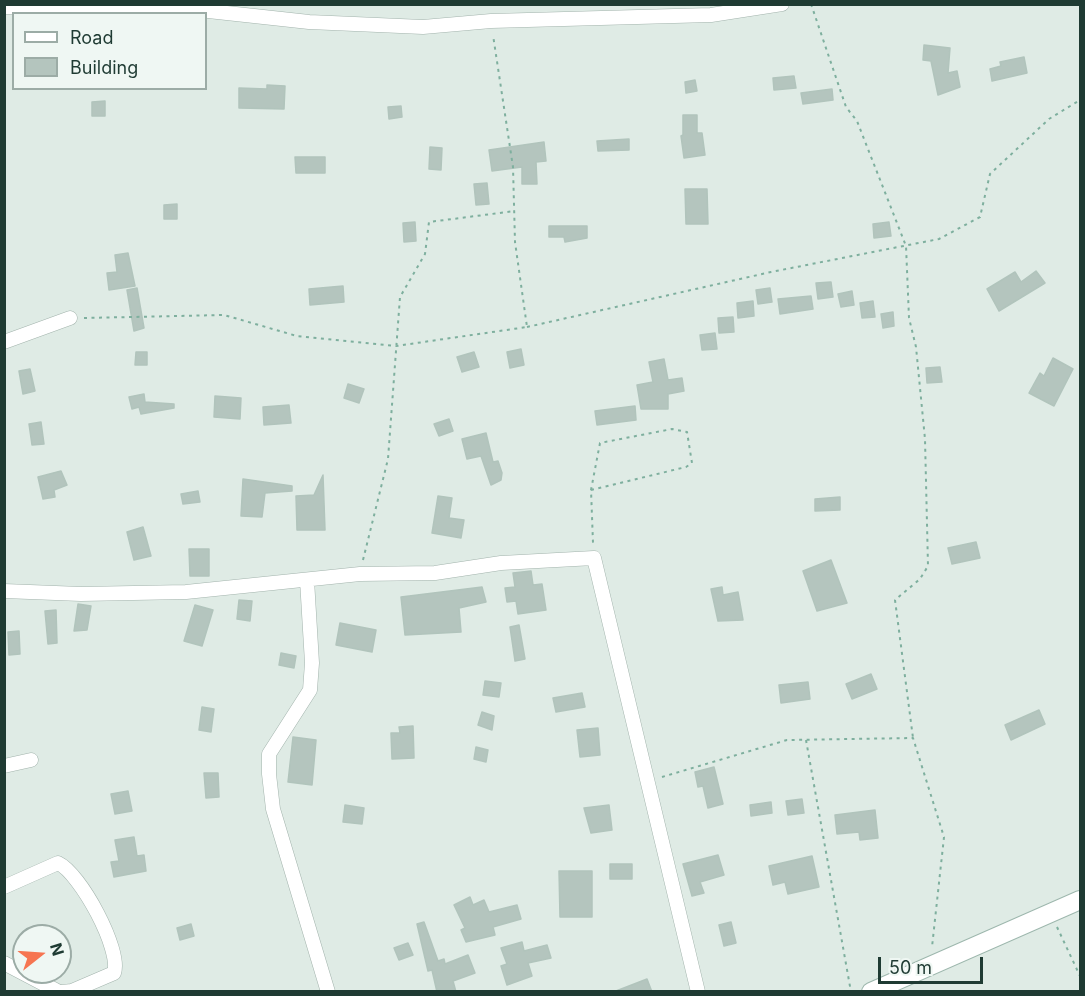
<!DOCTYPE html>
<html>
<head>
<meta charset="utf-8">
<style>
	body { margin:0 }
	#map { position:relative; width:1085px; height:996px; overflow:hidden; background:#dfebe5; font-family:Inter,sans-serif }
	canvas { display:block }
	.frame { position:absolute; inset:0; border:6px solid #1f3b33; pointer-events:none }
	.legend { position:absolute; left:12px; top:12px; width:195px; height:78px; box-sizing:border-box; background:#eff7f3; border:2px solid #9caca6; margin:0; padding:8px 10px; list-style:none; font-size:18px; color:#1f3b33 }
	.legend li { display:flex; align-items:center; gap:12px; height:30px }
	.legend b { width:30px; border:2px solid #9caca6 }
	.north { position:absolute; left:12px; top:924px; width:60px; height:60px; box-sizing:border-box; background:#eff7f3; border:2px solid #9caca6; border-radius:50%; rotate:73deg; font-size:16px; font-weight:700; line-height:24px; text-align:center; color:#1f3b33 }
	.north::after { content:''; display:block; margin:auto; width:21px; height:27px; background:#f67551; clip-path:polygon(50% 0,100% 100%,50% 72%,0 100%) }
	.scale { position:absolute; left:878px; top:957px; width:105px; height:27px; box-sizing:border-box; border:3px solid #1f3b33; border-top:0; padding-left:8px; font-size:18px; line-height:21px; white-space:nowrap; color:#1f3b33; -webkit-text-stroke:4px #eff7f3; paint-order:stroke }
</style>
</head>
<body>
<div id="map">
<canvas width="1085" height="996"></canvas>
<div class="frame"></div>
<ul class="legend">
<li><b style="height:8px;background:#fff"></b>Road</li>
<li><b style="height:16px;background:#b4c5be"></b>Building</li>
</ul>
<div class="north">N</div>
<div class="scale">50 m</div>
</div>
<script>
const g = document.querySelector('canvas').getContext('2d');
g.lineJoin = 'round';
function paint(path, color) { g.fillStyle = color; g.fill(path, 'evenodd'); }
function stroke(path, color, width, dash) { g.strokeStyle = color; g.lineWidth = width; g.lineCap = dash ? 'butt' : 'round'; g.setLineDash(dash || []); g.stroke(path); }
const building = new Path2D(`
	M924,45L950,48L948,73L957,71L960,87L938,95L931,61L923,60Z
	M1024,57L1027,73L992,81L990,69L1001,66L1000,62Z
	M794,76L796,88L774,90L773,78Z
	M695,80L697,91L686,93L685,82Z
	M267,85L285,86L284,109L239,108V88L267,89Z
	M832,89L833,100L803,104L801,93Z
	M105,101V116H92V102Z
	M401,106L402,117L389,119L388,107Z
	M683,115H697V133H702L705,155L684,158L681,136L683,135Z
	M629,139V150L598,151L597,141Z
	M544,142L546,161L536,162L537,184H522V167L492,171L489,150Z
	M430,147L442,148L441,170L429,169Z
	M295,157H325V173H296Z
	M487,183L489,204L476,205L474,184Z
	M685,189H707L708,224H686Z
	M177,204V219H164V205Z
	M415,222L416,241L404,242L403,223Z
	M889,222L891,236L874,238L873,224Z
	M549,226H587V238L565,242L564,237H549Z
	M128,253L135,286L109,290L107,273L117,272L115,255Z
	M1036,271L1045,283L999,311L987,289L1015,272L1021,282Z
	M831,282L833,297L818,299L816,283Z
	M343,286L344,302L310,305L309,289Z
	M137,288L144,328L134,331L127,290Z
	M770,288L772,302L758,304L756,290Z
	M852,291L854,305L841,307L838,294Z
	M811,296L813,309L780,314L778,299Z
	M753,301L754,316L738,318L737,303Z
	M873,301L875,317L862,318L860,303Z
	M893,312L894,326L883,328L881,314Z
	M733,317L734,332L719,333L718,318Z
	M715,333L717,349L702,350L700,335Z
	M521,349L524,365L510,368L507,352Z
	M136,352H147V365H135Z
	M474,352L479,367L462,372L457,357Z
	M1053,358L1073,369L1054,406L1029,393L1040,373L1044,376Z
	M664,359L668,380L682,378L684,391L668,394V409H641L637,385L653,382L649,362Z
	M940,367L942,382L927,383L926,368Z
	M30,369L35,391L23,394L19,371Z
	M348,384L364,389L359,403L344,398Z
	M144,394L145,402L174,404V408L141,414L139,407L132,409L129,397Z
	M215,396L241,398L240,419L214,417Z
	M289,405L291,423L264,425L263,407Z
	M635,406L636,420L597,425L595,411Z
	M449,419L453,431L439,436L434,424Z
	M41,422L44,444L32,445L29,424Z
	M486,433L493,462L498,461L502,473L501,480L491,485L481,456L467,459L462,439Z
	M61,471L67,485L54,490L55,497L43,499L38,477Z
	M323,475L325,530H297L296,496L314,495Z
	M243,479L292,486V491L265,493L262,517L241,516Z
	M198,491L200,502L183,504L181,494Z
	M438,496L452,498L449,518L464,520L461,538L432,533Z
	M840,497V510L815,511V499Z
	M143,527L151,556L134,560L127,532Z
	M976,542L980,558L952,564L948,548Z
	M189,549H209V576H190Z
	M831,560L847,603L817,611L803,571Z
	M531,571L533,585L542,584L546,610L518,614L516,601L507,602L505,588L515,587L513,573Z
	M482,587L486,602L459,608L461,632L405,635L401,597Z
	M722,587L723,595L738,592L743,620L718,621L711,589Z
	M239,600L252,601L250,621L237,619Z
	M78,604L91,606L87,630L74,631Z
	M195,605L213,610L202,646L184,641Z
	M56,610L57,643L48,644L45,611Z
	M340,623L376,630L372,652L336,645Z
	M519,625L525,659L515,661L510,627Z
	M19,631L20,654L9,655L8,632Z
	M281,653L296,656L294,668L279,665Z
	M871,674L877,689L852,699L846,684Z
	M485,681L501,683L499,697L483,695Z
	M808,682L810,699L781,703L779,685Z
	M582,693L585,707L556,712L553,698Z
	M202,707L214,709L211,732L199,730Z
	M1039,710L1045,724L1011,740L1005,725Z
	M482,712L494,716L492,730L478,725Z
	M413,726L414,758L392,759L391,733H400L399,727Z
	M598,728L600,755L580,757L577,730Z
	M293,737L316,740L312,785L288,782Z
	M476,747L488,750L486,762L474,759Z
	M714,767L723,804L708,808L703,786L698,787L695,772Z
	M204,773H218L219,797L206,798Z
	M128,791L132,811L115,814L111,794Z
	M802,799L804,813L788,815L786,801Z
	M771,802L772,813L751,816L750,805Z
	M345,805L364,808L362,824L343,822Z
	M609,805L612,830L591,833L584,808Z
	M875,810L878,838L860,840L859,832L837,834L835,815Z
	M134,837L137,856L144,855L146,871L114,877L111,862L119,861L115,840Z
	M718,855L724,875L700,882L704,893L692,896L683,864Z
	M812,856L819,887L788,894L785,882L773,885L769,866Z
	M610,864H632V879H610Z
	M559,871H592V917H560Z
	M470,897L473,905L484,900L489,912L517,905L521,919L493,927L495,935L466,942L461,930L465,928L454,905Z
	M424,922L438,961L444,959L445,964L468,955L475,973L453,981L456,992H437L432,970L428,971L417,924Z
	M731,922L736,943L724,946L719,925Z
	M191,924L194,936L180,940L177,928Z
	M522,942L524,951L547,945L551,958L528,963L532,976L507,985L501,966L507,964L501,948Z
	M408,943L413,955L399,960L394,948Z
	M647,979L652,992H616V991Z`);
paint(building, '#b4c5be');
stroke(building, '#b1c4bc', 1.5);
const minor = new Path2D(`
	M4,7L89,10L181,8L309,22L423,27L491,21L711,15L782,4
	M4,342L70,318
	M307,580L312,663L310,690L269,754V774L273,809L328,992
	M4,591L81,594L186,592L360,574L435,573L501,563L594,558L698,992
	M4,766L31,760
	M4,887L58,863C80,873 122,950 114,973L72,991L62,992
	M4,963L59,992`);
const secondary = new Path2D(`
	M871,992L1080,900`);
stroke(minor, '#a2b3ac', 15);
stroke(secondary, '#9db7ad', 20);
stroke(new Path2D(`
	M811,4L846,107L857,121L906,246L909,318L916,347L925,439L928,566L920,579L895,600L913,738
	M84,318L224,315L297,336L396,346L527,327L515,242L513,167L493,35
	M527,327L771,272L939,239L980,217L990,174L1049,119L1080,100
	M591,490L686,467L692,463L687,432L672,429L600,443L591,490L593,543
	M363,560L388,459L400,297L425,254L429,222L515,211
	M806,740L851,992
	M662,777L787,740L913,738L944,837L932,947
	M1057,927L1080,976`), '#7eaf9e', 2, [3, 4.5]);
stroke(minor, '#fff', 14);
stroke(secondary, '#fff', 18);
</script>
</body>
</html>
